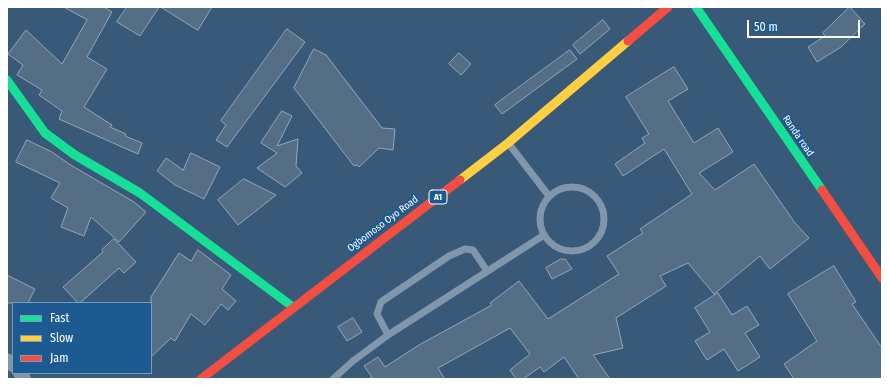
<!DOCTYPE html>
<html>
<head>
<meta charset="utf-8">
<style>
	body { margin:0 }
	#map { position:relative; width:889px; height:386px; overflow:hidden; background:#385977; font-family:"Fira Sans Condensed",sans-serif }
	canvas { display:block }
	.frame { position:absolute; inset:0; border:8px solid #fff; pointer-events:none }
	.legend { position:absolute; left:12px; top:302px; width:140px; height:72px; box-sizing:border-box; background:#1d5a92; border:1px solid #779cbe; margin:0; padding:5px 7px; list-style:none; font-size:12px; color:#fff }
	.legend li { display:flex; align-items:center; gap:8px; height:20px }
	.legend b { width:20px; border:1px solid #779cbe }
	.scale { position:absolute; left:747px; top:20px; width:113px; height:18px; box-sizing:border-box; border:2px solid #fff; border-top:0; padding-left:5px; font-size:12px; line-height:14px; white-space:nowrap; color:#fff; -webkit-text-stroke:3px #1d5a92; paint-order:stroke }
</style>
</head>
<body>
<div id="map">
<canvas width="889" height="386"></canvas>
<div class="frame"></div>
<ul class="legend">
<li><b style="height:5px;background:#16e098"></b>Fast</li>
<li><b style="height:5px;background:#ffcf43"></b>Slow</li>
<li><b style="height:5px;background:#f24e42"></b>Jam</li>
</ul>
<div class="scale">50 m</div>
</div>
<script>
const g = document.querySelector('canvas').getContext('2d');
g.lineJoin = 'round';
function paint(path, color) { g.fillStyle = color; g.fill(path, 'evenodd'); }
function stroke(path, color, width, dash) { g.strokeStyle = color; g.lineWidth = width; g.lineCap = dash ? 'butt' : 'round'; g.setLineDash(dash || []); g.stroke(path); }
function drawText(font, color, halo, rows, align = 'center') {
  g.font = font + ' "Fira Sans Condensed",sans-serif'; g.lineWidth = 4; g.setLineDash([]); g.textBaseline = 'middle'; g.strokeStyle = halo; g.fillStyle = color; for (const [text, x, y, turn = 0] of rows) {
    g.save(); g.translate(x, y); g.rotate((+turn || 0) * Math.PI / 180); g.textAlign = isNaN(turn) ? turn : align; if (halo) g.strokeText(text, 0, 0); g.fillText(text, 0, 0); g.restore();
  }
}
const building = new Path2D(`
	M64,7H104L112,12L87,57L107,69L84,107L112,125L110,127L126,134L125,136L142,143L138,154L59,119L62,111L39,95L42,90L17,75L23,65L8,54L26,30L62,64L87,20Z
	M127,7H159L140,36L117,22Z
	M161,7H212L198,30Z
	M850,7L865,24L841,47L817,62L808,47L825,36L823,33Z
	M603,20L610,29L580,54L573,45Z
	M287,29L305,42L227,147L216,140L226,125L221,121Z
	M314,49L326,55L382,128L395,129L393,150L379,148L359,167L357,165L354,166L294,88Z
	M570,50L577,59L502,114L495,105Z
	M459,53L471,64L461,75L449,64Z
	M674,67L688,89L668,101L694,143L718,128L733,152L699,173L715,190L754,164L795,223L809,238L770,269L760,256L714,294L688,263L660,276L666,286L616,318L623,348L593,355L610,379H579L564,357L544,372L540,367L523,379H516L510,370L530,354L510,328L438,368L445,379H368L372,377L364,366L378,357L385,367L419,345L492,305L490,303L519,281L548,319L619,274L607,256L643,233L640,229L692,194L664,149L623,176L615,164L645,143L642,138L649,134L626,97Z
	M282,111L292,116L277,146L298,139L296,166L302,173L285,187L257,168L277,153L261,143Z
	M27,140L52,152L69,164L134,202L146,212L119,242L91,217L84,236L61,227L68,208L51,198L60,183L16,162Z
	M191,153L220,167L204,199L175,185L157,171L166,158L183,170Z
	M244,179L276,195L238,225L218,200Z
	M114,239L136,262L124,273L119,268L80,303H78L63,287L103,252L102,250Z
	M198,250L231,275L222,289L236,301L228,310L221,304L205,325L191,314L175,341L171,338L151,357V297L179,253L191,261Z
	M561,259H565L572,269L552,279L546,268Z
	M834,266L856,302L852,304L882,348V379H794L784,364L817,341L788,294Z
	M7,275L35,289L28,303H7Z
	M718,293L732,315L747,306L759,325L745,333L760,357L738,371L724,349L707,360L695,341L710,332L695,308Z
	M353,318L362,332L347,341L338,327Z`);
paint(building, '#546e86');
stroke(building, '#94a7b8', 1);
stroke(new Path2D(`
	M509,144L549,196
	M540 219a32 32 0 1 1 64 0a32 32 0 1 1-64 0Z
	M388,335L377,314L381,302L449,256L465,249L473,250L487,271
	M333,379L353,361L388,335L544,235`), '#8096aa', 7);
stroke(new Path2D(`
	M7,360L13,365
	M20,373L24,379`), '#8096aa', 14);
stroke(new Path2D(`
	M696,7L822,190
	M7,80L45,133L75,155L140,193L293,307`), '#16e098', 9);
stroke(new Path2D(`
	M460,180L508,143L628,41`), '#ffcf43', 9);
stroke(new Path2D(`
	M628,41L668,7
	M822,190L882,278
	M201,379L460,180`), '#f24e42', 9);
for (const [x, y, w] of [
	[438,197,18]
]) { const box = new Path2D(); box.roundRect(x - w / 2, y - 7, w, 14, 3); g.fillStyle = '#1d5a92'; g.fill(box); stroke(box, '#fff', 1); }
drawText('bold 9px', '#fff', null, [
	["A1",438,197]
]);
drawText('10px', '#fff', '#1d5a92', [
	["Randa road",798,136,56],
	["Ogbomoso Oyo Road",383,224,-37]
]);
</script>
</body>
</html>
